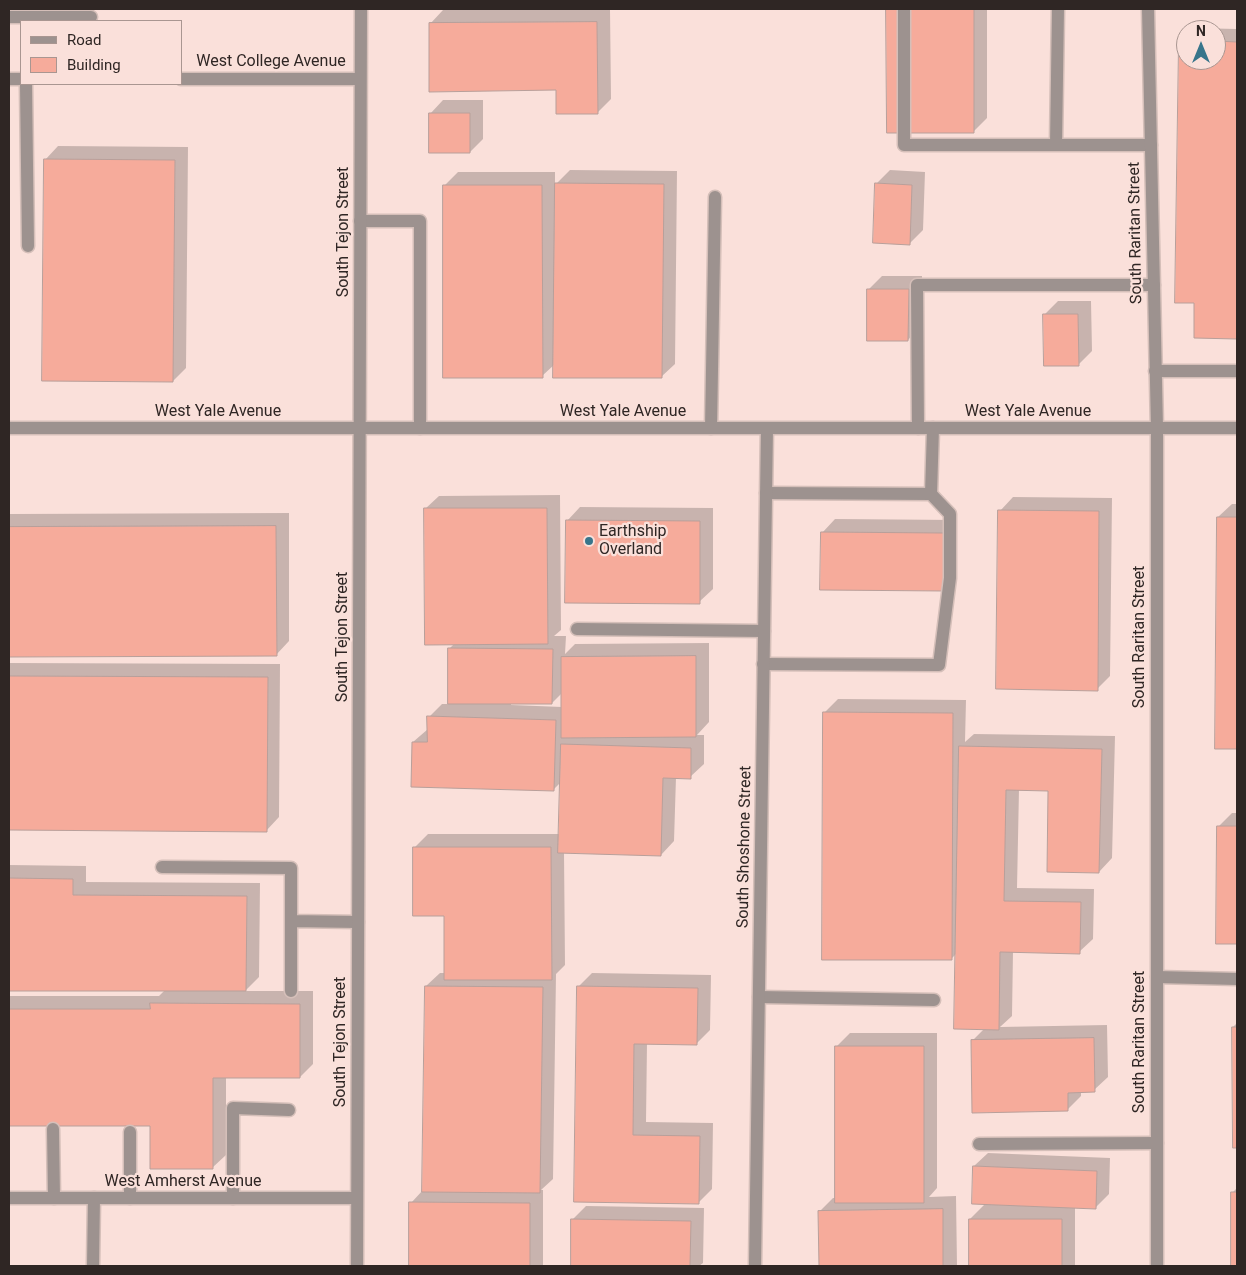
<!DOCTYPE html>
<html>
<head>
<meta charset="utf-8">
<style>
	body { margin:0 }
	#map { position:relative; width:1246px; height:1275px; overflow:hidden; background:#fae0da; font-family:Roboto,sans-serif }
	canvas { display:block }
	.frame { position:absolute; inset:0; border:10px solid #2f2624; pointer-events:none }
	.legend { position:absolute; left:20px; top:20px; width:162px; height:65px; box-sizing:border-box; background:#fae0da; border:1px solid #a99691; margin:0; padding:6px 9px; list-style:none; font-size:15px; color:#2f2624 }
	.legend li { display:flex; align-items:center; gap:10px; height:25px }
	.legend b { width:25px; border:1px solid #a99691 }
	.north { position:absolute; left:1176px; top:20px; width:50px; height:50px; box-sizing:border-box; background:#fae0da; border:1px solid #a99691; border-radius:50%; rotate:0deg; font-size:14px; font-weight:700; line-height:20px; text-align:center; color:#2f2624 }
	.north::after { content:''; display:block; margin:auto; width:18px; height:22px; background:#38758b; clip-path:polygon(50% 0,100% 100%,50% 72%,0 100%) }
</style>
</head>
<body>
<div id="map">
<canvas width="1246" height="1275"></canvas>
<div class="frame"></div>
<ul class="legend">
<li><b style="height:6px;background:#9d928f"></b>Road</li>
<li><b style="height:14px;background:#f6ab9b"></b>Building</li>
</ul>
<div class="north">N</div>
</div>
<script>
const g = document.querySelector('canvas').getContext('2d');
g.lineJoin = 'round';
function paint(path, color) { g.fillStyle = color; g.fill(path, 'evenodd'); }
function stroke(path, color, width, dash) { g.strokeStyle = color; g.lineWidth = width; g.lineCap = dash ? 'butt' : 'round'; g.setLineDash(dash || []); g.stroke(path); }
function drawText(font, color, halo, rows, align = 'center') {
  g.font = font + ' Roboto,sans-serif'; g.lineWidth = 4.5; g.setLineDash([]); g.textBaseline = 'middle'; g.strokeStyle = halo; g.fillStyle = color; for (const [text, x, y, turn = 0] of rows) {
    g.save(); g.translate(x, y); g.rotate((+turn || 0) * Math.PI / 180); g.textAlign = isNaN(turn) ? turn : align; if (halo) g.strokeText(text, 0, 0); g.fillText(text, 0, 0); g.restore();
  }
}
paint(new Path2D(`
	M610,9L611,99L597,113L557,89L430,24L443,10Z
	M888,9H987V118L974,131L888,132Z
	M1194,28L1237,29V338L1195,337L1196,302L1181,41L1186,36V60H1216V30H1192Z
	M443,100H483V139L470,152L430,114Z
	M58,146L188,147L186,368L173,381L45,160Z
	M570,170L677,171L675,364L661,377L555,364L542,376L444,186L458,172H555V185Z
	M890,170L925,172L923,230L909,244L877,183Z
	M882,276H922L921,326L908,340L869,289Z
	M1058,301H1091L1092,351L1079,364L1044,315Z
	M560,495L561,630L554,636H566L565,654L575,644L709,643V722L697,735H704V764L690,777H676L674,841L661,855L564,852L565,965L556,974L553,1179L541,1190H543V1266H410L411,1203L423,1190L426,986L440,973H445V915L415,847L428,834H559L561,782L554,789L413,742L428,729L429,717L442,704H449V649L454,644L425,509L439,496ZM562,693V707L511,705V703H552Z
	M1013,497L1112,498L1110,676L1097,689L1000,511Z
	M1232,504H1237V748H1216L1218,517Z
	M580,507L713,508V589L699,602L567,521Z
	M289,513V641L276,655H9V514Z
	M835,519L957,520V576L943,590L822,533Z
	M9,663L280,664L279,817L266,831L9,829Z
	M838,699L966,700L965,742L974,734L1115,736L1112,858L1099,872L1050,789H1019L1017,888L1094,889L1093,939L1079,952L1013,951L1012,1016L1000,1027L1107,1025L1108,1077L1094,1090L1081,1091V1096L1067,1110L972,1041L984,1029L956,954L951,959L824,713Z
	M1232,813H1237V943L1218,942V827Z
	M9,865L86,866V882L260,883L259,977L245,991H313V1064L300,1077H226V1155L212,1168L151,1125H9V996H159L165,990L9,989Z
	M592,973L711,975L710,1030L697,1043H647L646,1122L713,1123L712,1189L699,1202L576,1201L578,987Z
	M1237,1023V1147H1235L1233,1027Z
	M850,1033H937V1188L929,1197L956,1196L957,1266H820V1211L833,1198H836L837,1046Z
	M988,1153L1110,1158L1109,1194L1095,1208L1075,1207V1266H970V1219L986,1203L974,1166Z
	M1237,1188V1266H1232V1193Z
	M586,1206L704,1208L703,1263L699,1266H572V1220Z`), '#0003');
const building = new Path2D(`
	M886,9H974V133H887Z
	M597,22L598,114H556V90L429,92V23Z
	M1179,41H1186V60H1216V41L1237,42V339L1194,338V303H1175Z
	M429,113H470V153H429Z
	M44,159L175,160L173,382L42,381Z
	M555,183L664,184L662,378H553Z
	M875,183L912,185L910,245L873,243Z
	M443,185H542L543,378H443Z
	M867,289H909L908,341H867Z
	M1043,314H1078L1079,366H1044Z
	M424,508H547L548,644L425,645Z
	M998,510L1099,511L1098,691L996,689Z
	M1217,517H1237V749H1215Z
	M566,520L700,521V604L565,603Z
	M276,526L277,656L9,657V527Z
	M821,532L944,533V591L820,590Z
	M448,648L553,649L552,704H448Z
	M696,656V737L561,738V657Z
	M9,676L268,677L267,832L9,830Z
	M823,712L953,713L952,960H822Z
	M427,716L556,720L554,791L411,787L412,742H427Z
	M561,744L691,748V779L663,778L661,856L558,853Z
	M959,746L1102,749L1099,873L1047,872L1048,791L1006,790L1004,901L1081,902L1080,954L1000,952L999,1030L954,1029Z
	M1217,826H1237V944H1216Z
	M413,847H551L552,980H444V916H413Z
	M9,878L73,879V895L247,896L246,991H9Z
	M425,986L543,987L540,1193L422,1192Z
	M577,986L698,988L697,1045L634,1044L633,1135L700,1136L699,1204L574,1202Z
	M150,1003L300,1004V1078H213V1169H150V1126H9V1009H150Z
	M1232,1027H1237V1148H1233Z
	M1094,1038L1095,1092L1068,1093V1111L972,1113L971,1040Z
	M835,1046H924V1203H835Z
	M973,1166L1097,1171L1096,1209L972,1204Z
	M1231,1192H1237V1266H1231Z
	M409,1202L530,1203V1266H409Z
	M943,1209V1266H819L818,1211Z
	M571,1219L691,1221L690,1266H571Z
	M969,1219H1062V1266H969Z`);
paint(building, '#f6ab9b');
stroke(building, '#b89f9a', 1);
const service = new Path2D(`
	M904,9V145H1151
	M9,17H91
	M26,84L28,246
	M1056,145L1058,9
	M360,221H420V428
	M1155,371H1237
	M711,428L715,197
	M918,428L917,285H1154
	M766,493L931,494L933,428
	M577,629L764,631
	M763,664L939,665L950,578V514L931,494
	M162,867L291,868V991
	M291,921L358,922
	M1157,977L1237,979
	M759,997L934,1000
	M53,1129L54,1198
	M130,1132V1198
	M979,1144L1157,1143
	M233,1198V1108L289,1110
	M93,1266L94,1198`);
const minor = new Path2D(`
	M1148,9L1157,428V1266
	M9,79H21
	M181,79H360
	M9,428H1237
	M9,1198H357
	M357,1266L361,9
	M755,1266L767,428`);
stroke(service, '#d5bfb9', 15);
stroke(minor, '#d5bfb9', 15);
stroke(service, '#9d928f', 12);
stroke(minor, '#9d928f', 12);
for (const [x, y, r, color] of [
	[589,541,5,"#38758b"]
]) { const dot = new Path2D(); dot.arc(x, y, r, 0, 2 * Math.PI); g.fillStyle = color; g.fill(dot); stroke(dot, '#fae0da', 2); }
drawText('16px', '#2f2624', '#fae0da', [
	["West College Avenue",271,62],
	["South Tejon Street",344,232,-90],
	["South Raritan Street",1136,233,-91],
	["West Yale Avenue",218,412],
	["West Yale Avenue",623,412],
	["West Yale Avenue",1028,412],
	["South Tejon Street",343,637,-90],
	["South Raritan Street",1140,637,-90],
	["South Shoshone Street",745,847,-89],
	["South Tejon Street",341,1042,-90],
	["South Raritan Street",1140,1042,-90],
	["West Amherst Avenue",183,1182]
]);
drawText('16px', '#2f2624', '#fae0da', [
	["Earthship",599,532],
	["Overland",599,550]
], 'left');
</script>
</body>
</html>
